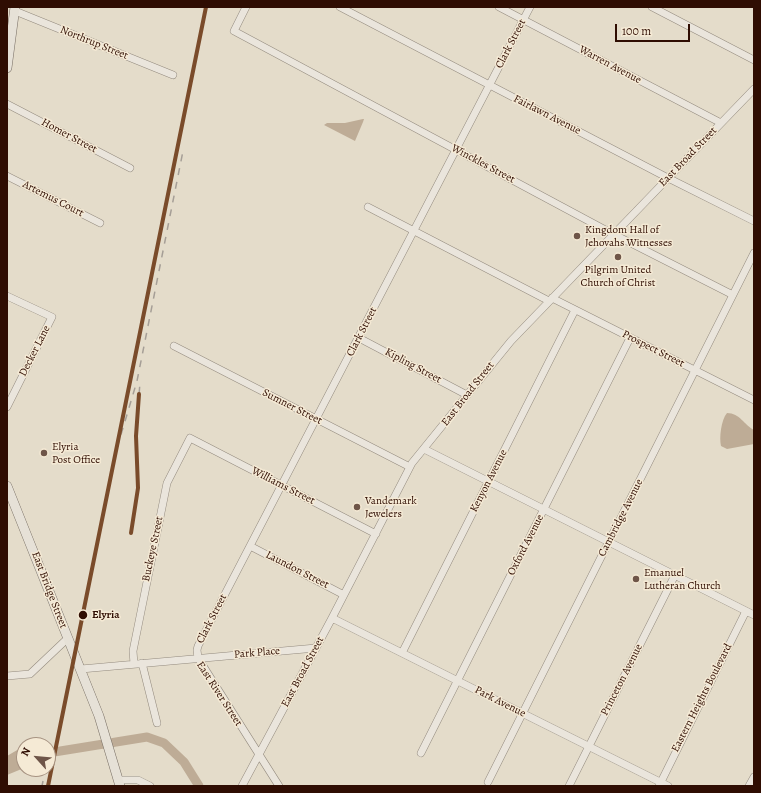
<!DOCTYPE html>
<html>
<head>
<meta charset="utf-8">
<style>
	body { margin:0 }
	#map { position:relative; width:761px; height:793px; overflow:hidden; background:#e4dcca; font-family:Alegreya,serif }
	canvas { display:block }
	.frame { position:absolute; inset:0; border:8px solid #2f0d02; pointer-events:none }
	.north { position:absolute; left:16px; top:737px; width:40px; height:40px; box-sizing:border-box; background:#f5ead5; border:1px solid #a69281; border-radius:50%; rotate:297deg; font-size:11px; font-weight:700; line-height:16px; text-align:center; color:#2f0d02 }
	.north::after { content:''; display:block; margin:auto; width:14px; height:18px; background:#6e5548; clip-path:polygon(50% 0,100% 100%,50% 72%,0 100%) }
	.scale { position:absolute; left:615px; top:24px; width:75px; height:18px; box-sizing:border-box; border:2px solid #2f0d02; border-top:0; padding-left:5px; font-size:12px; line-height:14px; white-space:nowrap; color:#2f0d02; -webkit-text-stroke:3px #f5ead5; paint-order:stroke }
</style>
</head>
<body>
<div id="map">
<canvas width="761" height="793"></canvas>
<div class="frame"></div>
<div class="north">N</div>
<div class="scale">100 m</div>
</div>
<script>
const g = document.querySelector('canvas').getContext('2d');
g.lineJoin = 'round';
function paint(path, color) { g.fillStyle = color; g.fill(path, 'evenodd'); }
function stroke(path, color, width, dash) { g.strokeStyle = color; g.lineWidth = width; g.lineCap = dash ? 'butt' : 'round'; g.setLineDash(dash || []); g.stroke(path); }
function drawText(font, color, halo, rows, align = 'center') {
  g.font = font + ' Alegreya,serif'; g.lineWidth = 3; g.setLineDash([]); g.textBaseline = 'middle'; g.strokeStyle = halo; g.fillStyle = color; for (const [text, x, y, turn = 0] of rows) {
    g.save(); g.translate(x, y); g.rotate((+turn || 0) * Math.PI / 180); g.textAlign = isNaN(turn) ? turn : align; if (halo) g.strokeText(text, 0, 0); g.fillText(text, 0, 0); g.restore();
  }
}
paint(new Path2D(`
	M363,119H364L363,122L355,141L324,125L327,123H345Z
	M727,413C740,413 744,425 754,430V444L727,449L721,446C719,438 721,420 727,413Z
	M24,746V768L7,775V756Z`), '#beac96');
stroke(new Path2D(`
	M48,753L147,737L164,743L184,762L199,786`), '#beac96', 9);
const minor = new Path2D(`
	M246,7L234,31L613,234L733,295
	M340,7L668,178L754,221
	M499,7L721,123
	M652,7L754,60
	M15,11L173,75
	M7,104L130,168
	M7,176L100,223
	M368,207L549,301
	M7,296L52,317L7,407
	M552,298L754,400
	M359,338L467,395
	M174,346L410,467
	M424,449L754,615
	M250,546L344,595
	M332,618L668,786
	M402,653L575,310
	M142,663L157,723
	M134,664L133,651L167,483L190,438L376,534
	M81,669L316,648
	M7,676L30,674L68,638
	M421,753L630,338
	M119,780H138L150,786
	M488,782L754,253
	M242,786L332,618L412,463L511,341L754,89
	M279,786L198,658L197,650L198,646L530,7
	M569,786L675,575
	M659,786L746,611
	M749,786L754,777`);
const major = new Path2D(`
	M7,68L15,7
	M7,486L99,716L120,786`);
stroke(minor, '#938a7e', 8);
stroke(major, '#786e64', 10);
stroke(minor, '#eae5dc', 7);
stroke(major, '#e6e1d7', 9);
stroke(new Path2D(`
	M117,448L137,381L183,151
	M131,533L138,488L136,436L140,382
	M42,786L43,781`), '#a59e96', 1.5, [7, 7]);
stroke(new Path2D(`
	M131,533L138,488L136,436L139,394
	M48,786L206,7`), '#7a4b2a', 4);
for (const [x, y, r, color] of [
	[577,236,4,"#6e5548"],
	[618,257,4,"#6e5548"],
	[44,453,4,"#6e5548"],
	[357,507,4,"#6e5548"],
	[636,579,4,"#6e5548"],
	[83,615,5,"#2f0d02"]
]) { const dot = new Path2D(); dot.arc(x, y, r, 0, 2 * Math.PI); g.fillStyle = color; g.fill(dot); stroke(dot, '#f5ead5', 1.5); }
drawText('11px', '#2f0d02', '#f5ead5', [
	["Northrup Street",94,43,22],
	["Clark Street",511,44,-63],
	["Warren Avenue",610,65,28],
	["Fairlawn Avenue",547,115,27],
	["Homer Street",69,136,28],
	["East Broad Street",688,157,-46],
	["Winckles Street",483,164,28],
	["Artemus Court",53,199,27],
	["Clark Street",362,332,-63],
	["Prospect Street",653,349,27],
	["Decker Lane",35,351,-63],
	["Kipling Street",413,366,28],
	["East Broad Street",468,394,-52],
	["Sumner Street",292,407,27],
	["Kenyon Avenue",489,481,-63],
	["Williams Street",283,486,27],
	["Cambridge Avenue",621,518,-63],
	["Oxford Avenue",526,545,-63],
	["Buckeye Street",153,549,-78],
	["Laundon Street",297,570,27],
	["East Bridge Street",49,590,69],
	["Clark Street",212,619,-63],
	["Park Place",257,653,-5],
	["East Broad Street",303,672,-62],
	["Princeton Avenue",622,680,-63],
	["East River Street",219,694,57],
	["Eastern Heights Boulevard",702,698,-63],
	["Park Avenue",500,702,27]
]);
drawText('11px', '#2f0d02', '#f5ead5', [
	["Kingdom Hall of",585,230],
	["Jehovahs Witnesses",585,243],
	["Pilgrim United",618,270,"center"],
	["Church of Christ",618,283,"center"],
	["Elyria",52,447],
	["Post Office",52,460],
	["Vandemark",365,501],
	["Jewelers",365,514],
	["Emanuel",644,573],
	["Lutheran Church",644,586]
], 'left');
drawText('bold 11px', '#2f0d02', '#f5ead5', [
	["Elyria",92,615]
], 'left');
</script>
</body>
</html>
